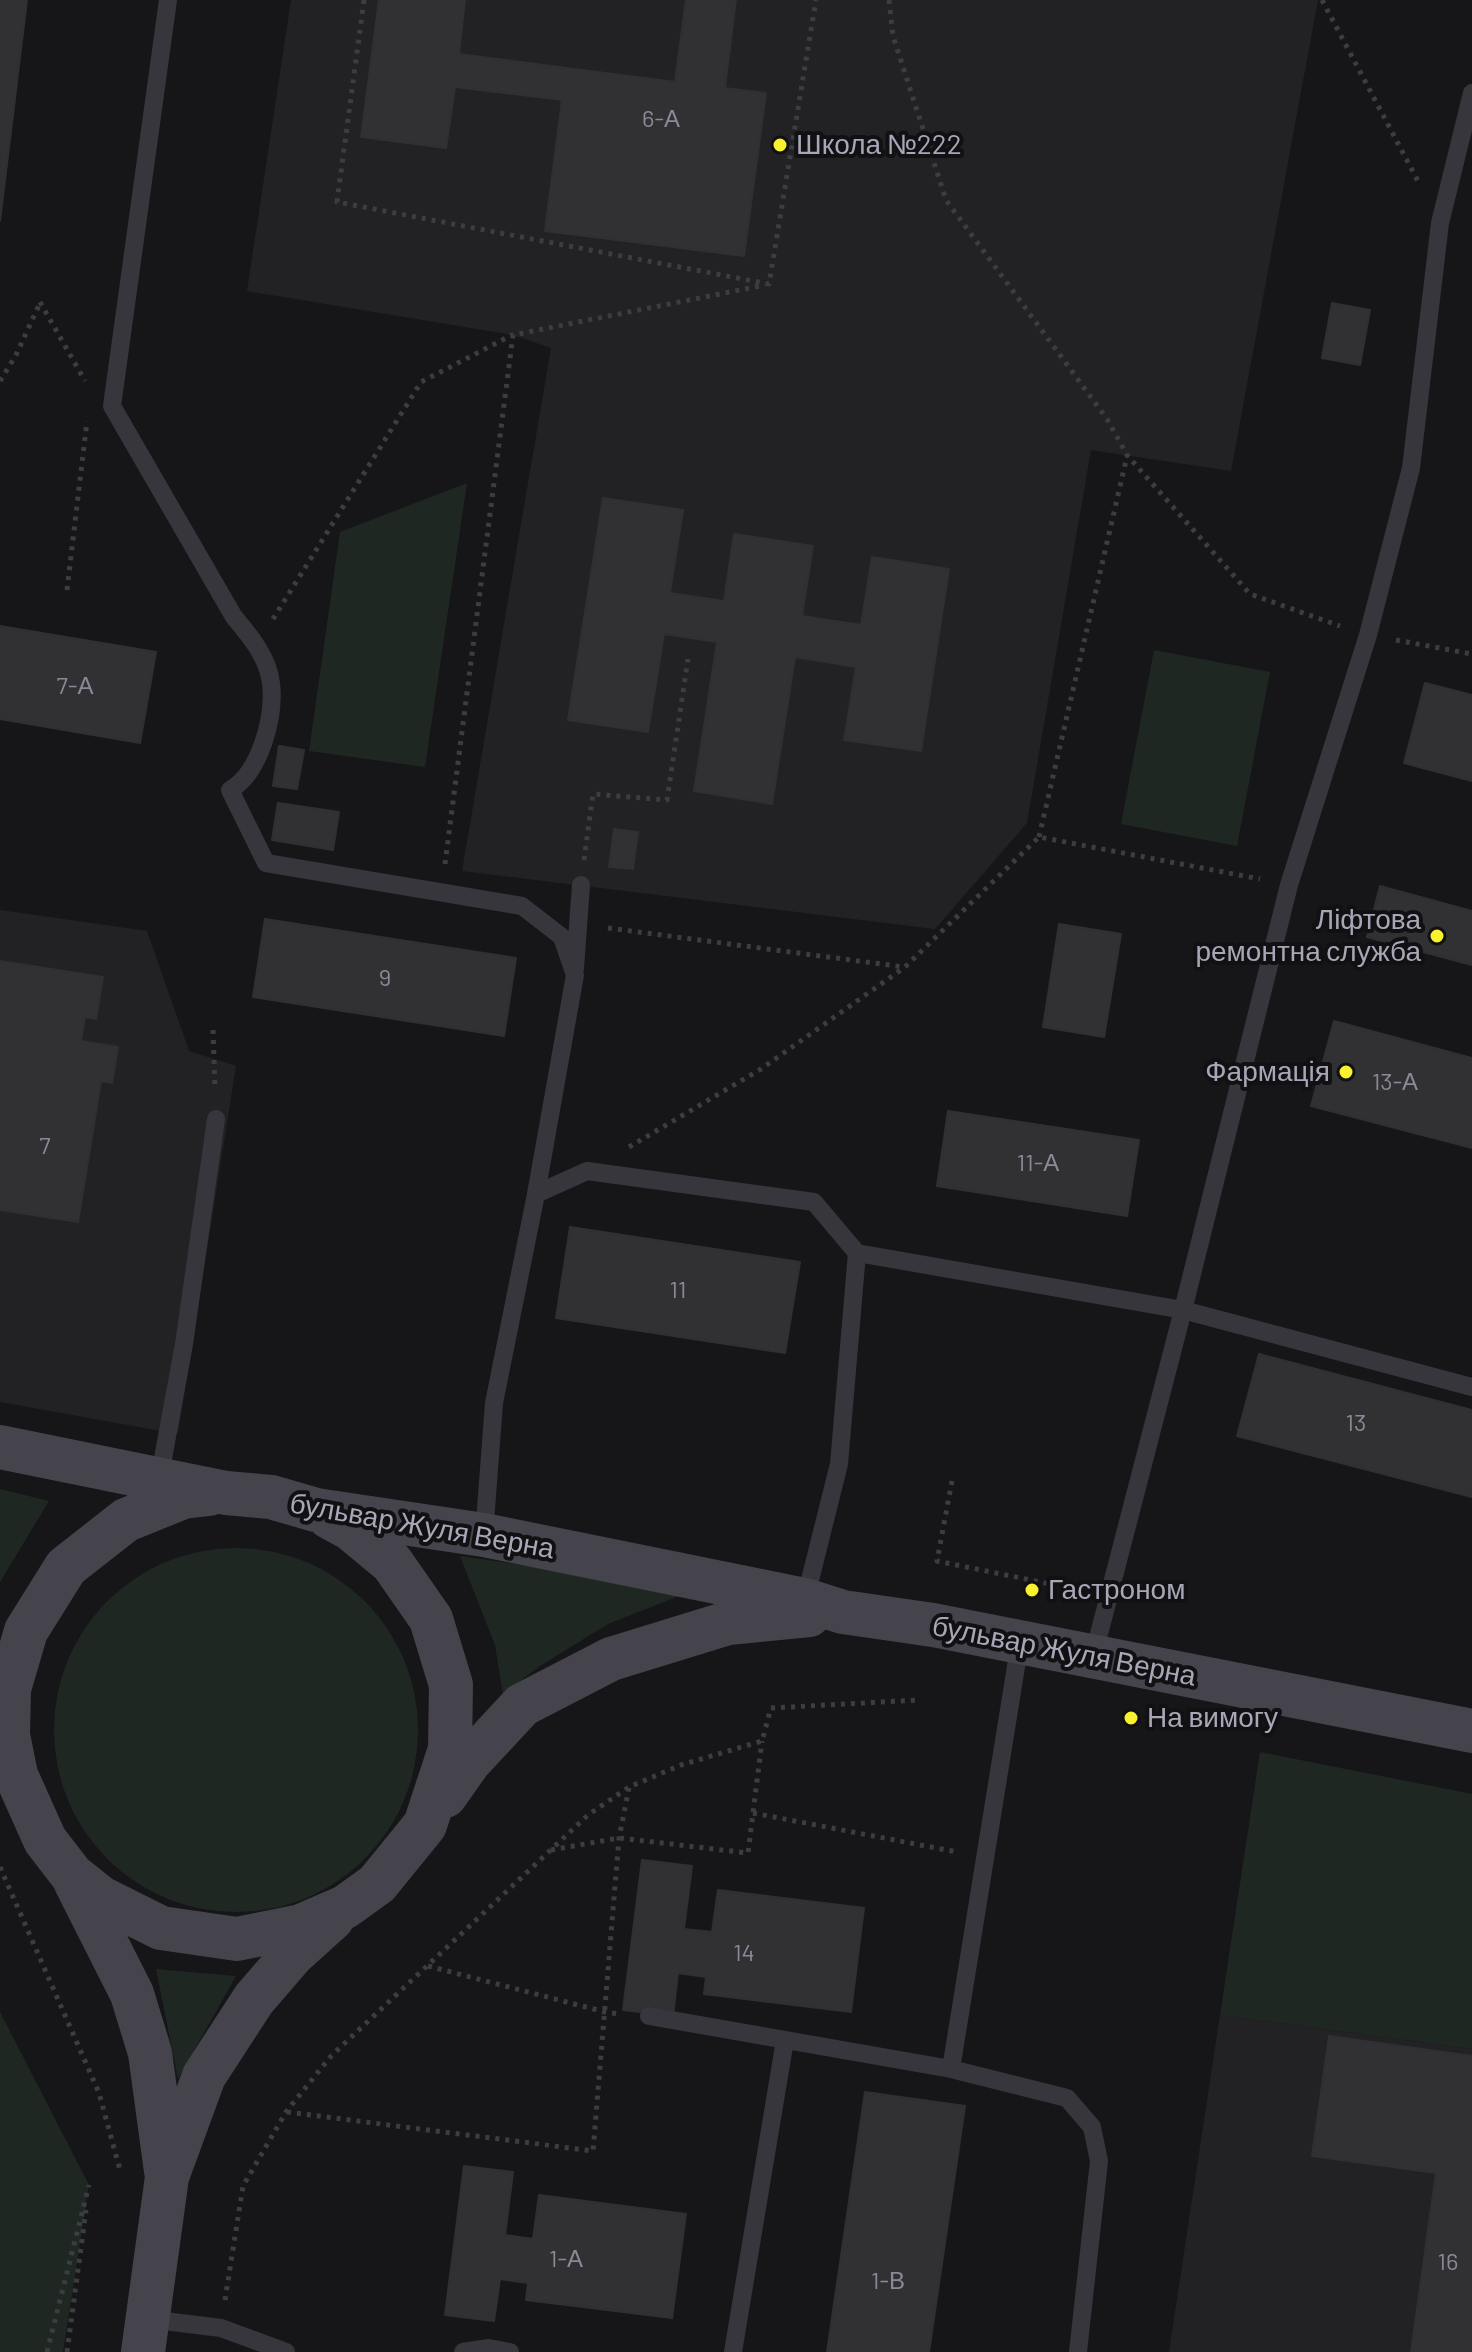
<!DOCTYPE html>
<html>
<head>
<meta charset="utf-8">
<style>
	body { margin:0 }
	canvas { display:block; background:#161517 }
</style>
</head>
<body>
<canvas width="1472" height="2352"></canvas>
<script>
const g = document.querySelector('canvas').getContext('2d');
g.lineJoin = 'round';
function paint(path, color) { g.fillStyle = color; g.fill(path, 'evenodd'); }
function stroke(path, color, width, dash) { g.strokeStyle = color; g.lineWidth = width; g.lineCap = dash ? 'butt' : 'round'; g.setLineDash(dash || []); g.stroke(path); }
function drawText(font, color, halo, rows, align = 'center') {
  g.font = font + ' Barlow,sans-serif'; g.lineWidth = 8; g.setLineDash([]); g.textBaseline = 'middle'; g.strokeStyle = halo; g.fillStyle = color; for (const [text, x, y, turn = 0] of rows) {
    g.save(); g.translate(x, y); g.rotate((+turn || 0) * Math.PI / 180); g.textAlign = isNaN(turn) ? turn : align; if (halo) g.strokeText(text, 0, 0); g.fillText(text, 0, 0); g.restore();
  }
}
paint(new Path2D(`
	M291,0H1318L1231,471L1091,450L1027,823L935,929L462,871L551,348L513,335L247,291Z
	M0,910L147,931L189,1051L236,1066L178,1434L0,1402Z
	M1220,2015L1472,2049V2352H1169Z`), '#222124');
paint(new Path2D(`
	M467,483L425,767L309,751L340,532Z
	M1154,650L1270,672L1237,846L1121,824Z
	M0,1489L49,1501L0,1582Z
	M54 1730a182 182 0 1 1 364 0a182 182 0 1 1-364 0Z
	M460,1556L694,1590L608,1624L540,1666L503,1694L495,1645Z
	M1260,1752L1472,1794V2049L1220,2015Z
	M156,1969L236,1976L178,2079Z
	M0,2012L89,2185L63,2352H0Z`), '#1f2722');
const building = new Path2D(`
	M0,0H27L0,221Z
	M379,0H465L459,54L675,82L686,0H736L725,88L766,93L744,256L545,231L562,100L455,87L446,148L361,137Z
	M1332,303L1370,310L1360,365L1322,358Z
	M603,498L683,510L670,593L724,601L734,534L813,546L802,616L861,625L872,557L949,569L921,751L844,740L856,667L795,657L772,804L694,791L717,642L664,634L648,732L568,720Z
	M0,626L156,652L140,743L0,719Z
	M1425,683L1472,695V781L1404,763Z
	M279,746L304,750L297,789L273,786Z
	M278,803L339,812L333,850L272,840Z
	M614,829L638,832L633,869L609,867Z
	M1380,886L1472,911V965L1367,937Z
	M265,919L516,958L504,1036L253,997Z
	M1059,924L1121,934L1104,1037L1043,1027Z
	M0,961L103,977L96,1019L85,1017L81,1041L118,1047L112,1083L101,1081L78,1222L0,1210Z
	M1334,1021L1472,1058V1148L1311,1106Z
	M948,1111L1139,1140L1127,1216L937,1186Z
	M570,1227L800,1262L785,1353L556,1318Z
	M1259,1354L1472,1410V1497L1237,1436Z
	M642,1860L692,1866L684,1929L712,1932L718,1890L864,1908L851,2012L704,1994L706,1977L678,1973L673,2016L623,2010Z
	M1329,2036L1472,2056V2352H1411L1436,2173L1312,2156Z
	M865,2092L965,2106L929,2352H827Z
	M464,2166L513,2172L505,2235L533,2239L539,2195L686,2214L672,2318L526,2300L528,2283L500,2279L494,2321L445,2315Z`);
paint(building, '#313033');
stroke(building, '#302f33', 2);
stroke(new Path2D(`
	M364,0L337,202L769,284L816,0
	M889,0L893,36L946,200L1107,419L1127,455L1250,594L1340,626
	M1322,0L1419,183
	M40,302L85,381
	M0,381L16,355L40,303
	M67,590L87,421
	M273,619L421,382L512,335
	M1396,640L1472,654
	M1039,837L1127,456
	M584,860L593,794L667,800L688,659
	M445,864L513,335L765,285
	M608,928L904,967
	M213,1030L215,1089
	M629,1147L761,1069L905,967L1039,837L1260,879
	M952,1481L937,1561L1080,1590
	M753,1813L957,1852
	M551,1850L619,1838L748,1853L762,1741
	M0,1867L99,2093L120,2170
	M428,1966L605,2012L620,2014
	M287,2112L593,2151L619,1838L629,1788
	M225,2300L243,2186L286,2112L331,2056L588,1815L629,1787L681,1765L762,1741L771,1708L919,1700
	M47,2352L89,2185
	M67,2352L86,2210`), '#3c3c43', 5, [4, 6]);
stroke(new Path2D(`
	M168,0L112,406L234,617C250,636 268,657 271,683C275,717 260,773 230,790L266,863L522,906L562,937L575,975L536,1194L494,1403L484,1535
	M575,968L581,885
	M536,1194L587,1171L814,1202L857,1253L839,1464L805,1600
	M857,1253L1183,1310L1289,885L1368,635L1411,468L1440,223L1472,93
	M159,1480L184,1344L216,1119
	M1093,1657L1183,1310L1472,1387
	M649,2016L951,2069L1067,2098L1092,2127L1099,2161L1078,2352
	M951,2069L1020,1642
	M148,2319L221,2328L286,2352
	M463,2352L489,2348L510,2352
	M733,2352L785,2040`), '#37363c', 18);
stroke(new Path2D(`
	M0,1447L226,1493L271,1497L316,1510L484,1535L805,1600L843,1612L933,1625L1472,1731
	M209,1494L183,1497L126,1520L66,1567L26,1631L9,1689L8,1735L16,1775L45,1840L72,1875L101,1898L161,1928L237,1939L301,1926L345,1907L377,1884L425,1825L450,1749L451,1685L431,1619L392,1563L351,1529L329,1517
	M445,1796L469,1762L522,1705L611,1659L728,1623L809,1615
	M75,1881L132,1994L150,2053L166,2171
	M143,2352L167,2177L204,2076L254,1999L292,1955L332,1919`), '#45444c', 44);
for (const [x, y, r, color] of [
	[780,145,8,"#f7f22d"],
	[1437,936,8,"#f7f22d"],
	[1346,1072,8,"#f7f22d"],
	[1032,1590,8,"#f7f22d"],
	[1131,1718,8,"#f7f22d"]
]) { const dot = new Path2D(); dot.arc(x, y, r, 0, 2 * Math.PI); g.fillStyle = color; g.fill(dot); stroke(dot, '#111012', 3); }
drawText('24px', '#8a8997', null, [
	["6-А",661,119],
	["7-А",75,686],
	["9",385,978],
	["13-А",1395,1082],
	["7",45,1146],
	["11-А",1038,1163],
	["11",678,1290],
	["13",1356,1423],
	["14",744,1953],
	["1-А",566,2259],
	["16",1448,2262],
	["1-В",888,2281]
]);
drawText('28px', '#a7a7b8', '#111012', [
	["Школа №222",796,145],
	["Ліфтова",1421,920,"right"],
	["ремонтна служба",1421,952,"right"],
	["Фармація",1330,1072,"right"],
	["Гастроном",1048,1590],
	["На вимогу",1147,1718]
], 'left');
drawText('28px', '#a7a7b8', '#111012', [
	["бульвар Жуля Верна",422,1526,10],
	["бульвар Жуля Верна",1064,1651,11]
]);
</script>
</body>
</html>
